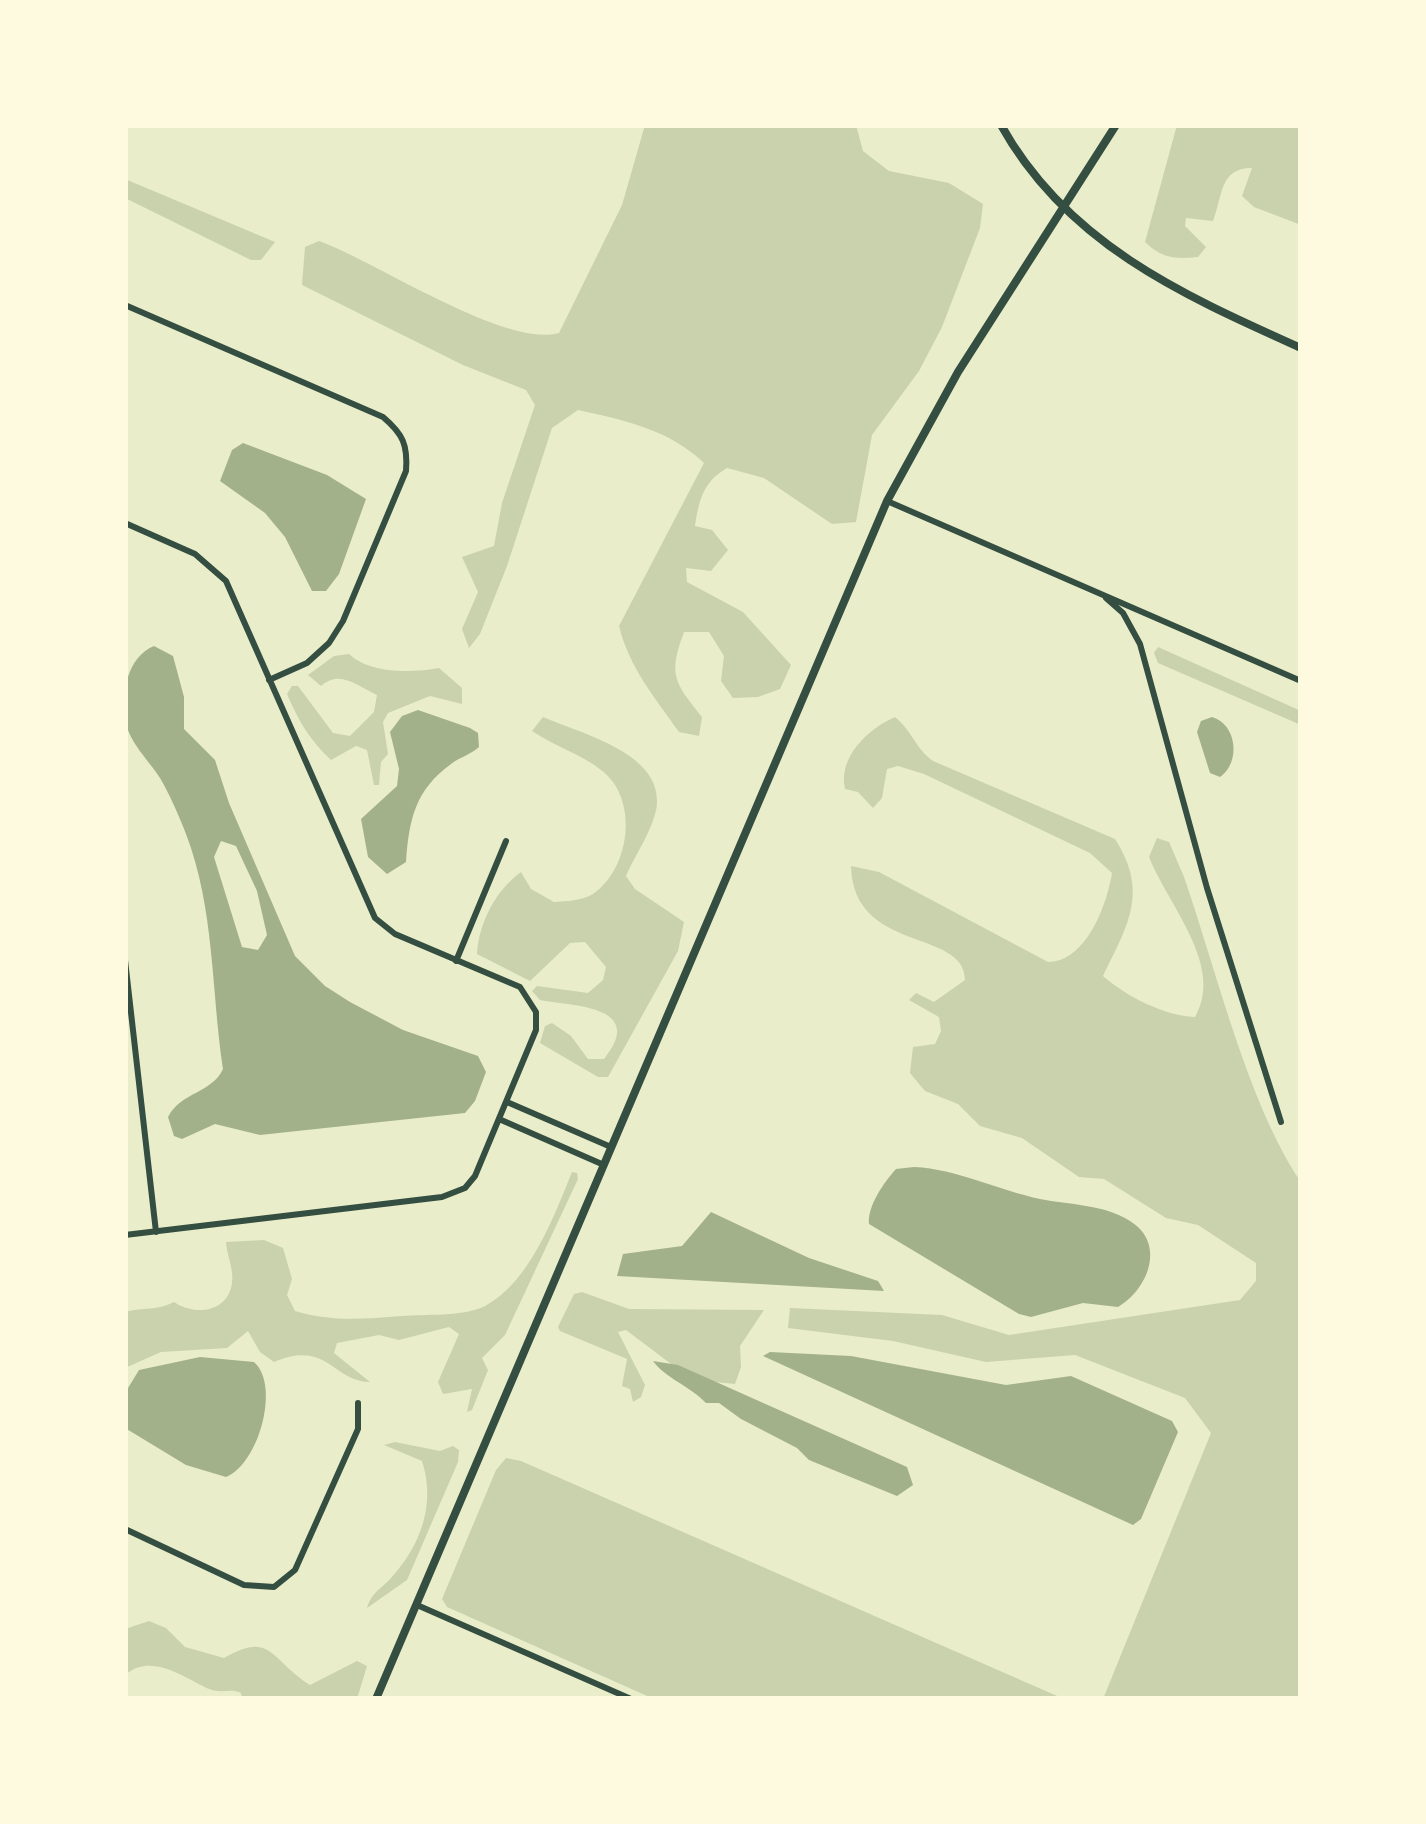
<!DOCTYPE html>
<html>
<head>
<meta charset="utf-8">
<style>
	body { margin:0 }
	#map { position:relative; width:1426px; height:1824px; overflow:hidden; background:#e9edc9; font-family:Manrope,sans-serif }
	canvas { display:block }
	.frame { position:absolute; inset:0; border:128px solid #fefae0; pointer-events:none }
</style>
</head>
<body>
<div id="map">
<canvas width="1426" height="1824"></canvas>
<div class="frame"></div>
</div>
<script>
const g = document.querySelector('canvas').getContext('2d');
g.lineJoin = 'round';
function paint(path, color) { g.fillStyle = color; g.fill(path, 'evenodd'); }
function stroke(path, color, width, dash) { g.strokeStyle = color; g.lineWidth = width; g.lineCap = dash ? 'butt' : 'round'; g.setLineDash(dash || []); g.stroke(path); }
paint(new Path2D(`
	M645,125H856L863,151L889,171L949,183L983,204L980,228L942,327L919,371L872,435L856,522L832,524L764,478L727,468C703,482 699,500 695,526L712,530L728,550L711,571L686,568L687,582L743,612L791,665L780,689L758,697L733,698L721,681L724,656L709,632H684C668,675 674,682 702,717L699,736L679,732C655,698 629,667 619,626L704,463C670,430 624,420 578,410L552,428L507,566L480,634L469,648L462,629L478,592L462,557L494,546L502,503L535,405L526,390L463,365L302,285L305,247L319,241C377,262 505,348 559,333L622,205Z
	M1177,125H1301V225L1254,207L1242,196L1252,168C1219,168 1223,196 1213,221L1186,218L1185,226L1206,247L1198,257C1176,259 1162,259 1145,242Z
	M125,179L275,242L261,260H251L125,198Z
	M1158,647L1301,711V725L1158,663L1154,653Z
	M349,654C370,674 412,673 439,668L462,688V704L430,696L388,713L383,722L388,754L381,762L379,785H374L367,750L356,746L331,760C310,741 298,720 287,694L292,686H298L333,733L350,736L374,712L377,695C357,686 340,669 321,686L308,675L334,656Z
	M543,717C579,733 660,752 657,803C656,825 635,855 626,876L635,889L684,922L678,951L608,1077H598L540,1043L545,1026L552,1023L571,1036L588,1059H604C649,1004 567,1006 540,1000L532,991L537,986L588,993L603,980L606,967L585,942L570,943L530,981L477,954C479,922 496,890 521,872L531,889L554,902C566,901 582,901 593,894C631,868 639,798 601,770C581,754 554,746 532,731Z
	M895,717C913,732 915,748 933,761L1115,839C1149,892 1128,925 1103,976C1126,996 1164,1016 1195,1017C1225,966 1168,905 1149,857L1157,838L1169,842L1184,877C1216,969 1248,1104 1301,1182V1699H1103L1211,1433L1185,1398L1075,1355L986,1362L893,1341L788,1328L790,1308L942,1315L1009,1335L1240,1300L1256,1281V1263L1198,1225L1166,1218L1104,1179L1079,1177L1022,1138L980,1126L958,1104L925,1091L910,1073L913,1047L935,1044L941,1031L939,1017L909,1000L916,993L934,1002L965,980C965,928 853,954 851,866L879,872L1048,962C1086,962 1107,905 1112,873L1090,853L924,774L898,766L887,769L882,798L873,808L858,792L845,789C838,757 868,729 895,717Z
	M572,1172L577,1173L578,1179L505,1335L482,1358L488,1370L472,1410L467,1412L472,1389L443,1394L438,1382L459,1334L449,1327L399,1340L379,1335L337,1343L334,1353L370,1382C333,1382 328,1339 274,1362L260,1352L248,1331L227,1348L161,1352L125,1368V1312C143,1307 157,1311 174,1302C194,1316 228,1313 232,1283C234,1268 227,1257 226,1242L264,1240L283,1248L292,1279L287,1295L295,1311C331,1322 364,1319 401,1316C426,1314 463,1317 485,1306C530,1282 554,1216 572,1172Z
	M582,1292L629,1309L764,1310L740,1346L741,1367L735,1384L715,1382L671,1364L626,1330L618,1332L645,1385L641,1397L633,1402L630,1389L622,1386L627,1359L560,1331L558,1327L574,1294Z
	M395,1442L440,1451L453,1446L459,1450L458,1462L407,1580L367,1608C372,1592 380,1590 391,1578C421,1545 436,1504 422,1461L384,1445Z
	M506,1458L521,1461L1064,1699H654L447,1607L442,1599L496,1470Z
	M149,1621L166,1628L185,1647L224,1658C272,1630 270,1660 310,1685L357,1661L367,1666L357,1699H242L241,1693C230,1688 221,1694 209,1689C184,1678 152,1652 125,1675V1629Z`), '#cad2ad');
paint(new Path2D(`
	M243,443L327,475L366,499L339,574L326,591H312L285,537L265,513L220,481L232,450Z
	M154,646L173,656L184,697V729L215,760L229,803L295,956L325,986L350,1002L403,1030L478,1056L486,1072L475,1101L465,1113L260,1135L215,1124L182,1139L174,1136L168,1117C181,1092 212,1093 223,1069C211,990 215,910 186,834C179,816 170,795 160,778C148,759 129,743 125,719C121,694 127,657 154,646ZM221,841L236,846L257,891L267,935L258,950L242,947L214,857Z
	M418,710L470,728L478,733L479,747C470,755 460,757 451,764C415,790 409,820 406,862L387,874L368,857L361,819L397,786L399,769L390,732L402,716Z
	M1212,717C1237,724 1241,763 1220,777L1210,773L1197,732L1201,721Z
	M914,1167C957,1169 998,1190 1040,1199C1069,1205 1104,1204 1130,1221C1166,1243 1149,1289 1118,1307L1083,1303L1031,1317L1019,1314L869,1224C867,1207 884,1182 896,1169Z
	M711,1212L809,1258L878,1281L884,1291L617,1276L623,1254L682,1246Z
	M770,1352L851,1356L1006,1385L1071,1376L1172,1421L1178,1432L1141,1519L1133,1525L763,1356Z
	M200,1357L254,1362C281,1386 258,1465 226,1477L186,1465L125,1428V1393L139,1370Z
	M653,1361L678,1365L907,1467L913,1485L897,1496L809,1460L797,1448L741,1419L719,1403H706C690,1386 665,1378 653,1361Z`), '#a3b18a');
stroke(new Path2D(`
	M125,305L383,417C403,434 408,445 406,471L343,621L329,643L307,663L269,680
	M887,501L1301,681
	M125,523L195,554L226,581L375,918L395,934L520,987L536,1012V1030L475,1176L465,1188L442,1197L125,1235
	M1106,598L1123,613L1140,644L1207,888L1281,1122
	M125,960L156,1232
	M456,961L506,841
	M507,1102L611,1147
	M499,1119L604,1165
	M125,1529L244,1585L274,1587L295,1570L358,1429V1403
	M417,1605L631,1699`), '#344e41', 6);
stroke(new Path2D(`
	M1001,125C1067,244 1183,295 1301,348
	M376,1699L887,501L958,372L1116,125`), '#344e41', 8);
</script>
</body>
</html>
